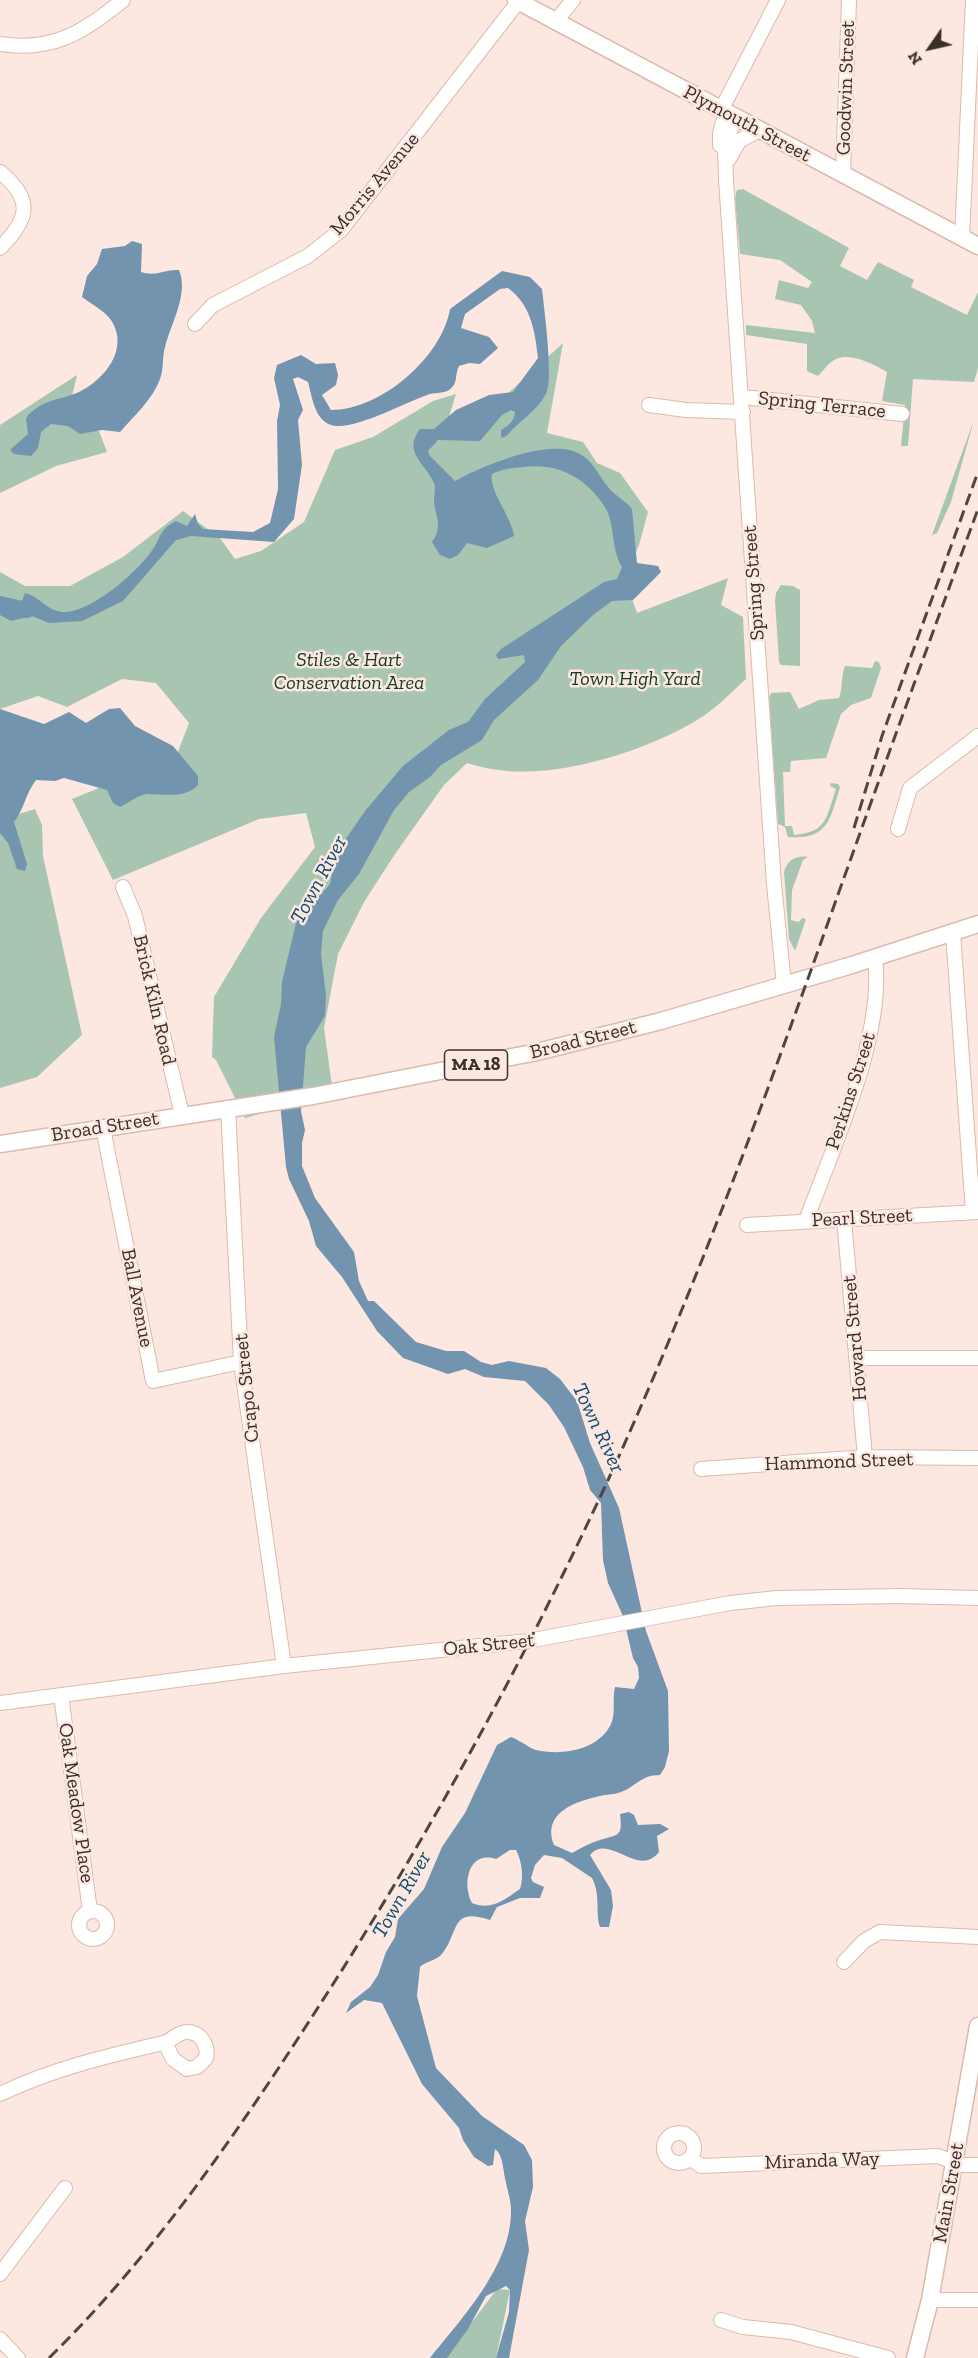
<!DOCTYPE html>
<html>
<head>
<meta charset="utf-8">
<style>
	body { margin:0 }
	#map { position:relative; width:978px; height:2358px; overflow:hidden; background:#fce8e0; font-family:"Zilla Slab",serif }
	canvas { display:block }
	.north { position:absolute; left:900px; top:18px; width:60px; height:60px; -webkit-text-stroke:4px #fce8e0; paint-order:stroke; rotate:236deg; font-size:16px; font-weight:700; line-height:24px; text-align:center; color:#3b2f29 }
	.north::after { content:''; display:block; margin:auto; width:21px; height:27px; background:#3b2f29; clip-path:polygon(50% 0,100% 100%,50% 72%,0 100%) }
</style>
</head>
<body>
<div id="map">
<canvas width="978" height="2358"></canvas>
<div class="north">N</div>
</div>
<script>
const g = document.querySelector('canvas').getContext('2d');
g.lineJoin = 'round';
function paint(path, color) { g.fillStyle = color; g.fill(path, 'evenodd'); }
function stroke(path, color, width, dash) { g.strokeStyle = color; g.lineWidth = width; g.lineCap = dash ? 'butt' : 'round'; g.setLineDash(dash || []); g.stroke(path); }
function drawText(font, color, halo, rows, align = 'center') {
  g.font = font + ' "Zilla Slab",serif'; g.lineWidth = 5; g.setLineDash([]); g.textBaseline = 'middle'; g.strokeStyle = halo; g.fillStyle = color; for (const [text, x, y, turn = 0] of rows) {
    g.save(); g.translate(x, y); g.rotate((+turn || 0) * Math.PI / 180); g.textAlign = isNaN(turn) ? turn : align; if (halo) g.strokeText(text, 0, 0); g.fillText(text, 0, 0); g.restore();
  }
}
paint(new Path2D(`
	M743,189L849,248L840,266L867,280L878,262L914,280L911,287L967,315L978,292V368L974,382L913,379L908,446H901L905,405L882,401L887,372C875,365 851,352 836,359C829,362 823,371 818,376L807,371V344L746,335V325L815,333L812,321L801,305L775,299L779,280L808,288L812,282L780,260L740,254L735,198L737,190Z
	M563,343L547,433L583,442L597,463L620,473L648,512L639,545L625,578L637,613L728,578L721,605L743,617L746,679C733,691 719,705 705,715C654,749 560,779 499,770C488,769 477,766 467,763L444,785L395,854L364,902L338,954L324,1028L333,1093L245,1118L216,1060L212,1057L214,997L261,918L315,847L306,813L259,819L113,880L72,799L126,777L172,767L189,723L156,683L122,679L67,707L38,696L0,709V572L25,586H70L123,557L183,511L220,538L235,559L261,551L304,522L335,450L373,437L433,401L456,394L449,417L491,409Z
	M77,375L66,422L99,431L107,452L56,466L0,493V425Z
	M974,420L951,502L937,533L932,535Z
	M781,585L793,586L800,590V666L781,665L779,662L775,601L776,593Z
	M875,661L879,662L881,668L871,698L851,705L841,714L826,758L791,761L790,772H783L785,826H792L794,835C828,832 826,817 836,789L830,786L831,783L838,784L840,787C830,820 828,840 788,837L785,827L778,824L769,698L771,693L790,692L799,709L819,700L839,698C843,687 841,675 845,666L872,668Z
	M35,809L42,825L43,856L82,1035L37,1077L0,1088V814H19Z
	M808,857L803,860L792,890L791,920L799,922L802,918L806,919L795,951L789,939L784,872C787,860 797,855 808,857Z
	M497,2289L510,2290L496,2358H445Z`), '#a7c5b0');
paint(new Path2D(`
	M132,241L142,244L141,272C156,277 165,269 179,270C189,294 171,323 165,347C162,357 164,369 160,379C153,399 134,416 120,432L102,430L80,434L68,426L51,424L41,432L38,448L31,456L14,454L10,450L28,434L26,419L28,415C48,397 59,401 79,392C104,380 130,349 111,320C104,310 91,304 82,297L87,276L97,264L102,249L125,246Z
	M502,271L530,277L542,289C544,308 554,380 546,394C538,408 526,417 515,427C509,432 509,436 501,438V430C508,426 514,422 515,412L511,410L502,415L480,441L438,440L428,451L430,456L455,481C482,466 548,438 578,453C593,460 598,475 608,487C615,496 625,500 632,509L637,563L658,566L661,572L633,600L612,601L593,615L561,646L538,680L494,720L482,740L441,765L430,777L409,792L394,810L359,874L338,900L323,931L321,954L326,996L325,1016L306,1047L301,1111L305,1130L302,1143V1166L315,1198L354,1252L359,1281L368,1301H374L416,1342L446,1351H464L481,1362L492,1365L509,1361L546,1368L560,1379L577,1401L590,1443L619,1508L646,1631L668,1691L669,1751L665,1767L660,1775C639,1775 636,1788 618,1793C613,1795 606,1794 600,1796C574,1802 542,1813 554,1845L572,1853C581,1848 590,1843 600,1840C618,1834 623,1838 620,1814L629,1812L634,1815L638,1825L660,1824L669,1829L657,1836L659,1852C638,1879 609,1832 590,1855L611,1890L613,1906L609,1927H600C595,1913 601,1895 592,1878L562,1858L544,1855L535,1865L531,1878L533,1882L544,1887L540,1898H520L497,1907L490,1920C449,1906 460,1933 441,1955C435,1961 426,1961 420,1967L417,1996L436,2068L482,2116L524,2145L532,2160L533,2187L525,2221L529,2250L509,2358H496L509,2312L510,2290L506,2286L486,2296L468,2329L447,2358H430C462,2318 512,2265 511,2210C511,2200 507,2189 505,2178C503,2169 503,2155 495,2149L493,2165L488,2166L474,2157L463,2140L459,2128L422,2084L382,2003L364,2000L346,2013L351,2002L370,1987L378,1975L386,1952L395,1937L398,1919L424,1889L442,1847L465,1813L497,1745L511,1737C520,1740 527,1747 536,1750C562,1756 599,1750 611,1724C616,1713 612,1699 615,1687L634,1689L639,1678L638,1667L633,1658L623,1616L608,1583L603,1560L601,1503L590,1490L583,1467L564,1427L549,1405L525,1381L484,1377L465,1369L448,1374L403,1358L377,1331L342,1277L316,1246L309,1221L289,1179L286,1167L274,1037L281,1004L282,982L296,923L330,884L335,858L339,849L365,811L403,766L449,730L468,722L485,699L525,662L524,655L498,659L496,655L501,649L604,582L617,579L622,567C611,549 615,525 606,509C587,478 559,463 524,467C512,468 502,469 492,474C488,490 512,517 514,536L487,548L467,543L458,555L450,559L440,555L432,542C443,527 436,517 434,502C434,496 436,488 434,483C426,464 402,452 420,429H434L456,410L489,395L513,392L538,358C535,331 531,305 508,288L500,289L465,314L461,328L489,337L498,348L480,364L469,363L459,366C454,376 459,383 449,390C443,394 434,392 427,395C406,402 352,432 331,425C314,419 312,396 308,382L298,377L293,379L303,410L298,420L302,465L294,519L274,542L191,536L176,540L123,601L82,621L49,623L32,616L11,621L0,615V612L22,601L25,593C39,596 49,613 65,612C91,612 136,573 151,552C161,539 158,530 176,521L187,526L195,514L198,524L203,529L253,532L270,523L278,489L277,421L280,405L274,378L277,365L301,355L316,364L335,363L338,375L336,385L322,395L331,410C381,410 442,357 450,309ZM510,1850H516C522,1861 524,1878 520,1889C504,1900 491,1911 472,1903C462,1884 468,1850 496,1859Z
	M120,708L135,726L173,746L198,776V785C185,799 163,794 147,794C138,795 128,803 120,807L113,803L107,790L64,778L55,781L36,780C26,793 24,809 14,822L27,864L25,871L17,869L8,843L0,833V709L44,724L69,712L86,723L109,709Z`), '#7294ae');
stroke(new Path2D(`
	M0,604L27,610`), '#7294ae', 16);
const minor = new Path2D(`
	M555,22L573,0
	M0,44C53,52 84,32 123,0
	M721,110L778,0
	M734,117L725,149L726,180L774,884L784,985
	M720,145V133L726,112
	M729,159L739,141L759,130
	M0,172C34,200 29,219 0,248
	M843,175L849,0
	M962,238L973,0
	M195,324L213,305L308,256L341,230L518,2
	M743,397L902,414
	M649,405L686,410L743,412
	M898,829L910,788L978,736
	M123,887L135,916L182,1115
	M953,933L973,1212
	M228,1108L241,1362L284,1666
	M103,1128L153,1381L241,1362
	M844,1219L865,1457
	M806,1221C833,1146 885,1037 875,958
	M747,1225L978,1212
	M857,1358H978
	M701,1469L865,1457L978,1458
	M61,1695L90,1911
	M0,1703L284,1666L528,1641L730,1603L777,1598L901,1596L978,1598
	M79 1925a14 14 0 1 1 28 0a14 14 0 1 1-28 0Z
	M844,1962L864,1941L880,1932L978,1937
	M0,2094C52,2069 107,2056 163,2043C172,2041 177,2032 187,2032C201,2032 209,2046 206,2058L197,2067L187,2069L173,2059L165,2043
	M664 2148a15 15 0 1 1 30 0a15 15 0 1 1-30 0Z
	M691,2159L701,2166L938,2156L962,2165H978
	M0,2274L65,2188
	M930,2300H978
	M721,2320L743,2327L791,2332L888,2358
	M0,2339L18,2358`);
const major = new Path2D(`
	M516,0L978,246
	M0,1144L313,1096L537,1052L661,1021L852,965L978,924
	M915,2358L930,2300L978,2026`);
stroke(minor, '#dabaad', 16);
stroke(major, '#dabaad', 19);
stroke(minor, '#fff', 14);
stroke(major, '#fff', 16);
stroke(new Path2D(`
	M854,828L882,736L978,472
	M49,2358C158,2251 246,2120 328,1992C433,1828 527,1655 609,1478C695,1290 766,1097 835,903C882,771 930,640 978,509`), '#52453f', 3, [12, 6]);
for (const [x, y, w] of [
	[476,1065,63]
]) { const box = new Path2D(); box.roundRect(x - w / 2, y - 15, w, 30, 4.5); g.fillStyle = '#fce8e0'; g.fill(box); stroke(box, '#3b2f29', 1.5); }
drawText('bold 18px', '#3b2f29', null, [
	["MA 18",476,1065]
]);
drawText('20px', '#3b2f29', '#fce8e0', [
	["Goodwin Street",846,88,-88],
	["Plymouth Street",747,124,28],
	["Morris Avenue",375,184,-50],
	["Spring Terrace",822,405,6],
	["Spring Street",754,583,-94],
	["Brick Kiln Road",154,1000,77],
	["Broad Street",583,1040,-14],
	["Perkins Street",851,1091,-72],
	["Broad Street",105,1127,-9],
	["Pearl Street",862,1218,-3],
	["Ball Avenue",137,1298,79],
	["Howard Street",855,1338,-95],
	["Crapo Street",247,1388,-96],
	["Hammond Street",839,1462,-2],
	["Oak Street",489,1645,-6],
	["Oak Meadow Place",76,1803,82],
	["Miranda Way",822,2161,-2],
	["Main Street",949,2193,-80]
]);
drawText('italic 20px', '#0f3d23', '#fce8e0', [
	["Stiles & Hart",349,660],
	["Conservation Area",349,683],
	["Town High Yard",635,679]
]);
drawText('italic 21px', '#104c70', '#fce8e0', [
	["Town River",319,880,-62],
	["Town River",598,1428,65],
	["Town River",402,1895,-60]
]);
</script>
</body>
</html>
